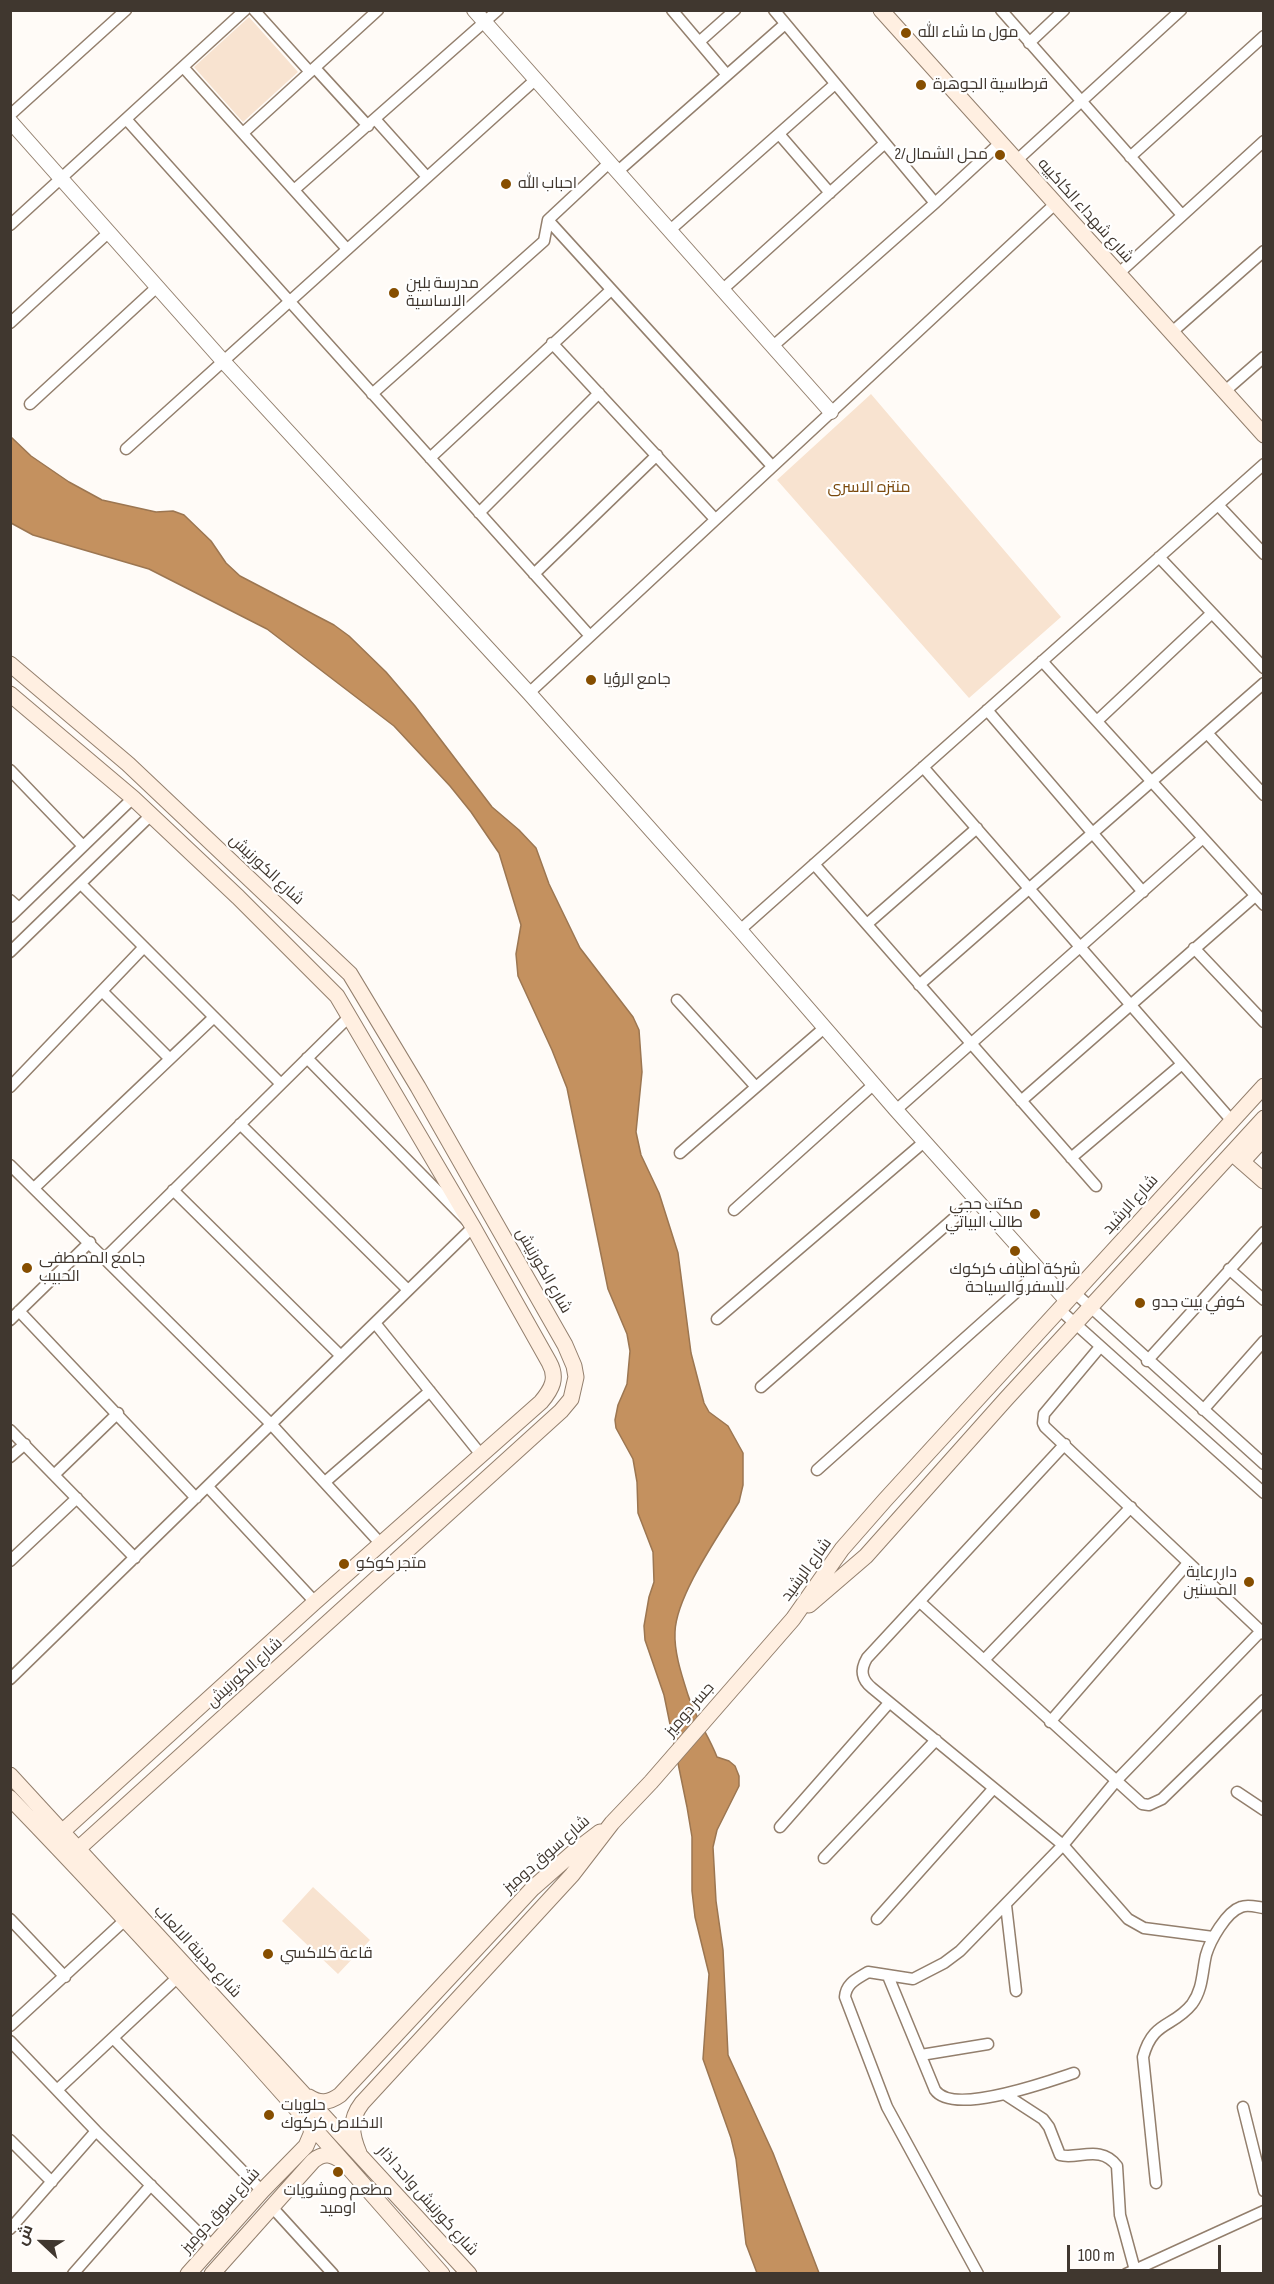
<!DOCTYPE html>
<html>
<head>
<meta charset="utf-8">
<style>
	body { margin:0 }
	#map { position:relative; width:1274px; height:2284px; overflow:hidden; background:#fffbf7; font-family:"Sofia Sans Condensed",Cairo,sans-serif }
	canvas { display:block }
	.frame { position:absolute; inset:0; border:12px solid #40372f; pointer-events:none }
	.north { position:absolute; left:12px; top:2212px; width:60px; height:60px; -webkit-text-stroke:4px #fff; paint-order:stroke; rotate:292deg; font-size:16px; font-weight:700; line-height:24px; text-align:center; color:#40372f }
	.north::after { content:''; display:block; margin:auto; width:21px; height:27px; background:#40372f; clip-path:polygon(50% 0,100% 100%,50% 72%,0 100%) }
	.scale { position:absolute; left:1067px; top:2245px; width:154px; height:27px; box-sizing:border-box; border:3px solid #40372f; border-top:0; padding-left:8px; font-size:18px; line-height:21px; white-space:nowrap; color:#40372f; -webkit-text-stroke:4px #fff; paint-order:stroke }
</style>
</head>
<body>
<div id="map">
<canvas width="1274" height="2284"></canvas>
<div class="frame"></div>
<div class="north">ش</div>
<div class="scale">100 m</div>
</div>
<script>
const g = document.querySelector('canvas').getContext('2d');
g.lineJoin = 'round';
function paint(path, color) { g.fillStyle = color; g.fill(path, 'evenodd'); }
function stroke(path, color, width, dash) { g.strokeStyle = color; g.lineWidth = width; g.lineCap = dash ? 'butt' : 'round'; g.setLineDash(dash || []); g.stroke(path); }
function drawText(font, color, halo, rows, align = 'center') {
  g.font = font + ' "Sofia Sans Condensed",Cairo,sans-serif'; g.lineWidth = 4.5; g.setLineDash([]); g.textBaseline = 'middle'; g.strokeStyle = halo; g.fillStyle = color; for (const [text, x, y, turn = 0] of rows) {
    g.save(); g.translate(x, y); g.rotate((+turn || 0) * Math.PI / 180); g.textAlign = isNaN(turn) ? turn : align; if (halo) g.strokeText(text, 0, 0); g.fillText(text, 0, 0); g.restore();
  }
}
paint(new Path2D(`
	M249,17L298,72L243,122L194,67Z
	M871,394L1061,617L969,698L777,480Z
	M313,1887L370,1940L338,1974L282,1921Z`), '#f8e3d0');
const water = new Path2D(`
	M10,436L31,456L69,482L102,500L156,512L173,511L184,515L211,541L226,563L240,576L334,625L349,636L386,672L415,706L492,807L519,830L536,848L549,884L580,948L633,1017L639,1030L642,1072L636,1132L641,1155L659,1193L678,1253L691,1353L704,1403L709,1412L728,1426L743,1453V1485L739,1502C719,1535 676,1596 675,1632C674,1653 682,1676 688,1695C695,1717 709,1736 717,1757L729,1761L735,1766L739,1776V1786L717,1830L713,1847L716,1901L723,1950L728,2055L773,2153L819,2273H757L746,2244L736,2159L731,2138L703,2059L709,1974L695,1917L692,1891V1837L687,1807L664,1695L645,1640L644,1626L649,1597L654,1582L653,1552L638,1513L637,1482L633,1459L616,1428L615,1420L618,1405L627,1384L630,1351L627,1334L608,1289L567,1088L552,1050L518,976L516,954L521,925L499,853L471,812L450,786L394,726L267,629L149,569L33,535L11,523Z`);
paint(water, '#c4915f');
stroke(water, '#9c7651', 1.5);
const minor = new Path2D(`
	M254,10L310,72
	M672,10L727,75
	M774,10L935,203
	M1001,10L1182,215
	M699,42L735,10
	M1029,43L1064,10
	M183,67L347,249
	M315,68L368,126
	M10,115L126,10
	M126,119L590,636
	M375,119L427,177
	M243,133L378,10
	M779,134L830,193
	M1130,157L1264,36
	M1016,161L1181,10
	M617,172L785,24
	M294,190L498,10
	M548,220L772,466
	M10,225L245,10
	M669,231L835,84
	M1118,274L1264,141
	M722,290L885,143
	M10,323L108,233
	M1171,333L1264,251
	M552,343L715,519
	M772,347L935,203L1000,143
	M1224,392L1264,357
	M372,394L544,241L548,220L609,163
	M30,404L157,287
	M126,449L535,80
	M430,458L611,290
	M1218,505L1264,554
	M479,513L599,393
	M1159,557L1264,668
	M534,574L657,455
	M1042,661L1264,905
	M529,693L1055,204
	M987,710L1143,892
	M1097,721L1212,613
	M1207,733L1264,795
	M923,767L1232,1121
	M10,770L83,846
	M814,864L1096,1186
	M81,884L281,1084
	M10,900L19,908
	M10,917L133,798
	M867,924L977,828
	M740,930L1264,464
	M1194,948L1264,1022
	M10,952L151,815
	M919,985L1264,683
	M102,991L170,1059
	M677,1000L756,1087
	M10,1087L144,947
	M1021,1101L1255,896
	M896,1110L1203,838
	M240,1124L408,1290
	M680,1153L823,1029
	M1071,1158L1182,1064
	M10,1165L271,1424L381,1544
	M34,1188L214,1017
	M173,1190L341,1356
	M734,1210L873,1085
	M105,1258L350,1016
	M1229,1269L1264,1300
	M1075,1293L1264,1464
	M1060,1310L1264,1493
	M19,1311L196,1498
	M717,1319L924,1142
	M10,1320L90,1242
	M375,1323L482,1456
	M1100,1347L1044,1414L1043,1423L1045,1427L1264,1634
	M1147,1361L1264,1232
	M761,1387L976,1199
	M1203,1410L1264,1341
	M10,1430L135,1558
	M1065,1444L867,1658C860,1670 861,1679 872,1688L1063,1845L1128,1919L1144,1928L1213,1937
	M10,1457L25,1444
	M817,1470L1040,1271
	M54,1475L118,1413
	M325,1482L430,1391
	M208,1487L315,1602
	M10,1561L77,1498
	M920,1602L1142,1804L1149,1805L1162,1799L1264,1700
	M984,1660L1131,1507
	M10,1679L473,1227L307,1058
	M1050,1722L1188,1563
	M1237,1792L1264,1810
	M780,1827L889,1703
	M824,1858L936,1740
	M1006,1905L1016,1991
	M10,1919L65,1977
	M877,1919L993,1789
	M888,1976L935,2090C953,2116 1047,2082 1074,2073
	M10,2026L125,1920
	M113,2038L262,2191
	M10,2041L96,2131
	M921,2055L988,2044
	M57,2090L179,1976
	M1006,2095L1043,2119L1049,2127L1060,2155C1077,2160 1101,2144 1117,2166L1120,2215L1136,2274
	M1243,2107L1264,2191
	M10,2140L52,2182
	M1156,2183L1143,2057C1153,2020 1173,2028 1192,2004C1203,1989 1202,1972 1206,1955C1210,1941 1226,1912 1241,1907C1248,1904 1256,1907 1264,1908
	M271,2206L333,2274
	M10,2229L96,2131L212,2246
	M73,2274L151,2185
	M978,2274L887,2107L845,1997C846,1983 857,1979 868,1972L913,1979L944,1963L960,1951L1063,1845L1116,1781L1261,1631
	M1126,2274L1264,2211`);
const tertiary = new Path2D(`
	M474,10L831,412
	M10,121L223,361L529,693L740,930L896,1110L1067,1301`);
const secondary = new Path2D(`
	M881,10L1264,435
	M10,664L128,764L350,974L418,1087L565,1345L574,1366L576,1377L571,1399L561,1411L68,1858
	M10,694L133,798L238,897L337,996L473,1227L549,1362C558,1378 552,1389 541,1402L315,1602L52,1841
	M1232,1153L1264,1181
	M1242,1162L1264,1138
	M809,1605L866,1556L1006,1399L1264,1118
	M10,1775L469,2274
	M10,1798C159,1952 301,2113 442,2274
	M309,2097C320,2104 329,2103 340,2095L533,1888L575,1851L600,1832
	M359,2153C351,2134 349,2120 362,2103L572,1875L612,1823L651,1782L793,1619L842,1549L885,1500L1264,1086
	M188,2274L262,2191L306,2146L312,2132L307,2119
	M212,2274L313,2161C324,2152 332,2154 343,2162`);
stroke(minor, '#937f6d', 13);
stroke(tertiary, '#937f6d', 16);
stroke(secondary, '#937f6d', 17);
stroke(minor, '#fff', 10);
stroke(tertiary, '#fff', 14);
stroke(secondary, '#ffefe1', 15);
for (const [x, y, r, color] of [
	[906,33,6,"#864e00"],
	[921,85,6,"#864e00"],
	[1000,155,6,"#864e00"],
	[506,184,6,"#864e00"],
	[394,293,6,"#864e00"],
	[591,680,6,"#864e00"],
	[1035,1214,6,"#864e00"],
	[1015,1251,6,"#864e00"],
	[27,1268,6,"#864e00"],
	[1140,1303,6,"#864e00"],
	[344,1564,6,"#864e00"],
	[1249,1582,6,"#864e00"],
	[268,1954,6,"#864e00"],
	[269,2115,6,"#864e00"],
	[338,2172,6,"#864e00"]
]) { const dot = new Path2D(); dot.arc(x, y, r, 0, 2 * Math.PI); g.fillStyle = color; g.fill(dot); stroke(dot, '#fff', 2); }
drawText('16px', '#40372f', '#fff', [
	["مول ما شاء الله",918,33],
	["قرطاسية الجوهرة",933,85],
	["محل الشمال/2",988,155,"right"],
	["احباب الله",518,184],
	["مدرسة بلين",406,284],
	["الاساسية",406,302],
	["جامع الرؤيا",603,680],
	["مكتب حجي",1023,1205,"right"],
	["طالب البياتي",1023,1223,"right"],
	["جامع المصطفى",39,1259],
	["الحبيب",39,1277],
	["شركة اطياف كركوك",1015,1270,"center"],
	["للسفر والسياحة",1015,1288,"center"],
	["كوفي بيت جدو",1152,1303],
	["متجر كوكو",356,1564],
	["دار رعاية",1237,1573,"right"],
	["المسنين",1237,1591,"right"],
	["قاعة كلاكسي",280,1954],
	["حلويات",281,2106],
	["الاخلاص كركوك",281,2124],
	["مطعم ومشويات",338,2191,"center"],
	["اوميد",338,2209,"center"]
], 'left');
drawText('16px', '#40372f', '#fff', [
	["شارع شهداء الكاكييه",1085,211,48],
	["شارع الكورنيش",266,870,43],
	["شارع الرشيد",1131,1205,-48],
	["شارع الكورنيش",543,1271,60],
	["شارع الرشيد",807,1570,-54],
	["شارع الكورنيش",245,1673,-42],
	["جسر دوميز",690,1710,-49],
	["شارع سوق دوميز",547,1855,-41],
	["شارع مدينة الالعاب",197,1952,47],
	["شارع كورنيش واحد اذار",427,2201,48],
	["شارع سوق دوميز",221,2211,-48]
]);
drawText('16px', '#7a490c', '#fff', [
	["منتزه الاسرى",869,488]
]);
</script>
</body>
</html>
